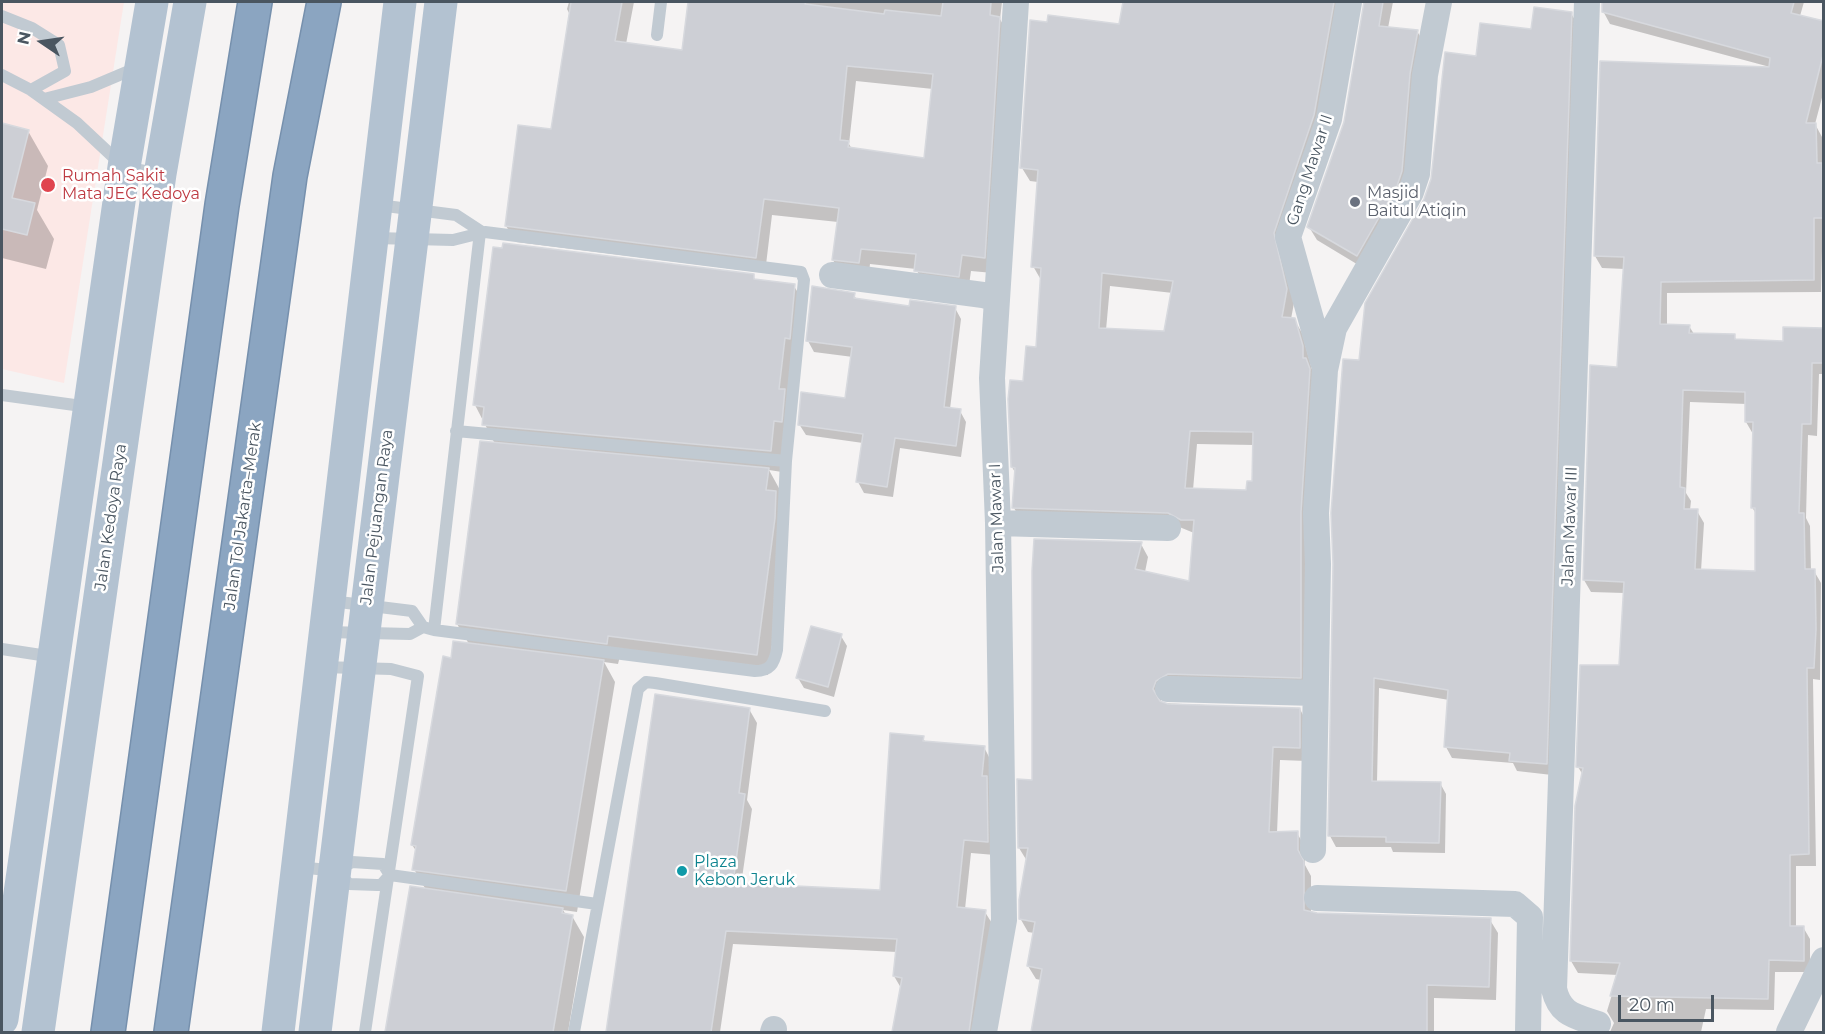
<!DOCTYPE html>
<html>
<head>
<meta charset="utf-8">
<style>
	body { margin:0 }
	#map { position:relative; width:1825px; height:1034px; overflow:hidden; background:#f5f3f3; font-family:Montserrat,sans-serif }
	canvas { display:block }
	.frame { position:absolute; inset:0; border:3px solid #4a5661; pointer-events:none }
	.north { position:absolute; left:12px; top:12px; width:60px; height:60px; -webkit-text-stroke:4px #fff; paint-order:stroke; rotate:283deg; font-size:16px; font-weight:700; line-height:24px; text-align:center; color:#4a5661 }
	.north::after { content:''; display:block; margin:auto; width:21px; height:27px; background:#4a5661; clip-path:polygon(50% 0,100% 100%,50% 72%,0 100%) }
	.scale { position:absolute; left:1618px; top:995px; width:96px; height:27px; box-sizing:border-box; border:3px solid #4a5661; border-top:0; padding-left:8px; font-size:18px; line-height:21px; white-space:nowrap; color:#4a5661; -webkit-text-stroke:4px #fff; paint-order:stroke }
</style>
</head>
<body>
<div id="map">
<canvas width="1825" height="1034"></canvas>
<div class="frame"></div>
<div class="north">N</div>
<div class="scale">20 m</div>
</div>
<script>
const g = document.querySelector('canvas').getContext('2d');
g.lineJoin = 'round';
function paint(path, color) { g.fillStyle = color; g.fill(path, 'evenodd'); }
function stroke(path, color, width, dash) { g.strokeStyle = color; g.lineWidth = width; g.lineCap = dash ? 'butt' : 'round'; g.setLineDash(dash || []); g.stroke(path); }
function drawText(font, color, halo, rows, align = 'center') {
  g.font = font + ' Montserrat,sans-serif'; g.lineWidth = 5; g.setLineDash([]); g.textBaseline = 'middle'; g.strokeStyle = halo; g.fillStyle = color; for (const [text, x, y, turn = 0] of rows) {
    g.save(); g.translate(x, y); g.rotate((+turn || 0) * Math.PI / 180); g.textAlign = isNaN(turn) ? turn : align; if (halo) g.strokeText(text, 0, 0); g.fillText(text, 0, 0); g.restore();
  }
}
paint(new Path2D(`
	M2,2H124L64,383L2,369Z`), '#fce8e6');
paint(new Path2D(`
	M569,2H634L626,44L683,52L690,2H1002L1000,19L1008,34L993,273L971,271L968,292L925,286L916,269L870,264L868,279L842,276L833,260L838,222L772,215L765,273L516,242L506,226L552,131L570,15L567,9ZM856,81L933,89L926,160L852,149L849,144Z
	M1125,2H1351L1321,130L1281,247L1294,303L1291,319H1294L1302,333L1313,373L1308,691L1163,694L1160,703L1300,709L1307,723V761L1280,760L1277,833H1297L1305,847V865L1311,876V913L1490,920L1498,933L1496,1000L1434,998V1032H1032L1041,980L1036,979L1028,966L1034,933L1028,932L1020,918L1027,861L1019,848L1034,782L1141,544L1148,557L1145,572L1190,583L1194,533L1177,526L1022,522L1014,508L1016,474L1012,467L1025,383L1037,348L1041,280L1033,266L1038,182L1030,181L1022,168L1120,26ZM1110,286L1173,293L1165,333L1106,330ZM1197,444L1254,445L1253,483L1248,491L1193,490Z
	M1362,2H1393L1388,28L1417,31L1425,45L1409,185L1365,269L1317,240L1309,227L1345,122L1365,4Z
	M1605,2H1804L1800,16L1824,22V90L1815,124L1822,137L1824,169L1821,292L1667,293V326H1689L1694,334L1734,336L1737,341L1784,342L1824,329V374H1819L1817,436L1808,435L1806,518L1810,526L1811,571H1814L1821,583L1820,680L1813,679L1816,866H1796V927H1803L1810,939V972H1775L1774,1010L1706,1009L1701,1032H1610L1614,1023L1607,1011L1618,975L1578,973L1571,961L1583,775L1578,767L1620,667L1624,593L1591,592L1584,580L1619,368L1625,269L1602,268L1595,256L1770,67L1610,24L1603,11ZM1690,402L1747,404L1746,422L1753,434L1752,507L1756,514V573L1701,571L1704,523L1697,511L1690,510L1691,501L1686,493Z
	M1571,13L1577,24L1552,775L1517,771L1513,763L1452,758L1446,747L1449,700L1379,688L1377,782L1440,783L1446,794L1445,853L1393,852L1391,847H1336L1330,836L1360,361L1425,200L1478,57Z
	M2,125L28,131L48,166L37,210L54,239L46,269L2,258Z
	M753,276L756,281L794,286L806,306L782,472L769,470L780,490L786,540L768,675L620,656L618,664L604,662L615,682L577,912L563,910L566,915L572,916L584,937L568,1032H387L411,888L426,890L414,869L417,852L412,845L453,659L469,644L457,624L495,444L475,405Z
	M854,295L857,300L910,308H955L961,319L950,409L960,411L966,422L961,457L900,448L893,497L864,493L858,482L863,443L806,435L799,424L846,400L853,357L814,352L808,341Z
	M841,636L847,646L834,697L804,688L798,678Z
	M656,695L749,709L757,723L747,800L752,809L741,885L882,891L923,738L926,743L984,747L991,761L995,855L971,853L965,909L985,912L993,925L978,1032H893L901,988L894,976L897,952L733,944L720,1032H607Z`), '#0003');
const building = new Path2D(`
	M571,2H622L615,41L682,50L688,2H806L805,4L884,14L885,10L941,16L943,2H991L990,15L1000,17L985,258L962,255L959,277L914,271L916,254L861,249L859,263L832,260L839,208L764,199L756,258L505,226L518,125L551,129ZM847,66L933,74L924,158L848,147L849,141L840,140Z
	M1123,2H1334L1314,115L1274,233L1287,289L1282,317L1295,318L1303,346V358H1306L1310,369L1301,512V678L1168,674L1156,681L1153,689L1160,701L1168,704L1300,708V748L1273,747L1269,832L1298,831V850L1304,861V910L1317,913L1491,918L1489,987L1427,985V1032H1031L1042,969L1027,966L1035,922L1019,919V900L1028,848H1018L1017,779L1032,780V571L1034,539L1142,542L1135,569L1189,581L1194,520H1181L1168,513L1012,508L1015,468L1011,467L1008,399L1010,380L1023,381L1026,346L1036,347L1041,268L1031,267L1038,170L1020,168L1030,20L1047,22L1048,15L1119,24ZM1102,273L1173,281L1164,331L1099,328ZM1190,431L1253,432L1252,481H1247L1246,490L1185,488Z
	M1364,2H1383L1379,26L1418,30L1410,74L1402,171L1397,186L1357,256L1307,227L1344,122Z
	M1602,2H1794L1791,13L1824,21V51L1806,123H1816L1817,163H1822L1823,218H1814V280L1661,282L1660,324L1690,325L1689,333L1735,334V339L1783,341V327L1824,328V363H1812L1811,424H1802L1799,513H1804L1805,569H1815L1816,629L1814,668H1807L1809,854L1790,855V926H1804V961L1769,960L1768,999L1610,996L1620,963L1570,961L1575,806L1583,768L1576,767L1580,665H1619L1624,582L1583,580L1590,365L1617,367L1624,257L1594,256L1600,61L1769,67L1770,58L1602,12ZM1683,390L1745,392V422H1753L1751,508H1755V571L1695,569L1698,509H1684L1685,488L1680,487Z
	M1534,7L1572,12L1547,764L1509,761L1510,753L1444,747L1448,690L1374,678L1372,781L1441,782L1439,843L1386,842V837L1328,836L1333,564L1331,513L1343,359L1359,360L1365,303L1424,199L1431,179L1445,52L1476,56L1480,23L1531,29Z
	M2,123L29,130L12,198L35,203L27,235L2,229Z
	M503,243L754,274V279L795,284L790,339L785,338L779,389H785L782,422L774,421L771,451L482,425L484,407L473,405L493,247L502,248Z
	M812,286L855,293L854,298L909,306L910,300L956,306L944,407L961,409L956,446L895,438L887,487L856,482L863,434L798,425L801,392L845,398L852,347L806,341Z
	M480,441L769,468L766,490L776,491L775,518L757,655L608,636L607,644L456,624Z
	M811,626L842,634L828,687L796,678Z
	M453,641L604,660L566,891L412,870L416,846L411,845L443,656L451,658Z
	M655,694L750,708L739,793L745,794L733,883L880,890L890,733L924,736L923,741L985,746L982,776H987L988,842L964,840L957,907L986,910L969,1032H892L902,978L893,976L897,939L726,931L711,1032H606Z
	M410,886L563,908L562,913L573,915L553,1032H385Z`);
paint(building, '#cdcfd5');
stroke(building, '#d7d9de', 1.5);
const highway = new Path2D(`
	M108,1032L222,205L255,2
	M171,1032L290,176L324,2`);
stroke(highway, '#7690ad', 36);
stroke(new Path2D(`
	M2,16L32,28L59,45L65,71L31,90
	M657,35L661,2
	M2,75L31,90L77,123L124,167L160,174
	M44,99L91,87L136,68
	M378,205L456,215L482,232
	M2,395L89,407
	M456,431L786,461
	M331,601L412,611L423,627L434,630L755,671C770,671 774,664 777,650L786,461L804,280L801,272L485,232L453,240L375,238
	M434,630L480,232
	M327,632L410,634L423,627
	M2,649L54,657
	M322,667L391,669L418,676L365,1032
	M299,867L336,871L352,862L383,864L390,875L597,904
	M339,874L349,884L377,885H381L390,875
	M574,1032L638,689L646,682L655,683L825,711`), '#c1cad2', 12);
stroke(new Path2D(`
	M1587,2L1554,989C1560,1015 1575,1016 1598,1024
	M832,275L983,295L997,299
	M1323,362L1288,237L1329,119L1349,2
	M998,523L1168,528
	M1168,689L1315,693
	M1313,850L1318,564L1316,513L1325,370L1334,328L1411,192L1417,174L1425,75L1439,2
	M1317,898L1515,904L1530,917L1528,1032
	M773,1032L774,1029
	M984,1032L1004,920L998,523L992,378L1016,2
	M1789,1032L1824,960`), '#c1cad2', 26);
stroke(new Path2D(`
	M2,1019L124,167L152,2
	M38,1032L160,174L190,2
	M278,1032L400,2
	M315,1032L441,2`), '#b3c2d1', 33);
stroke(highway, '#8ba5c1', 33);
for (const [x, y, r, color] of [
	[48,185,8,"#e0444e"],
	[1355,202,6,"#6b7280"],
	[682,871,6,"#0f9aa8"]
]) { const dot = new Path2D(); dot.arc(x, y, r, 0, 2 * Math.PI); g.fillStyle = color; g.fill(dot); stroke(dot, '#fff', 2); }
drawText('16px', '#4a5661', '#fff', [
	["Gang Mawar II",1310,170,-72],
	["Jalan Tol Jakarta–Merak",243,516,-82],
	["Jalan Kedoya Raya",111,517,-82],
	["Jalan Pejuangan Raya",377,517,-83],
	["Jalan Mawar I",997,518,-92],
	["Jalan Mawar III",1570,526,-88]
]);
drawText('16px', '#be3a42', '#fff', [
	["Rumah Sakit",62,176],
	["Mata JEC Kedoya",62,194]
], 'left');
drawText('16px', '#5b616d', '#fff', [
	["Masjid",1367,193],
	["Baitul Atiqin",1367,211]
], 'left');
drawText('16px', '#0d838f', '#fff', [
	["Plaza",694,862],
	["Kebon Jeruk",694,880]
], 'left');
</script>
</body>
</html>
